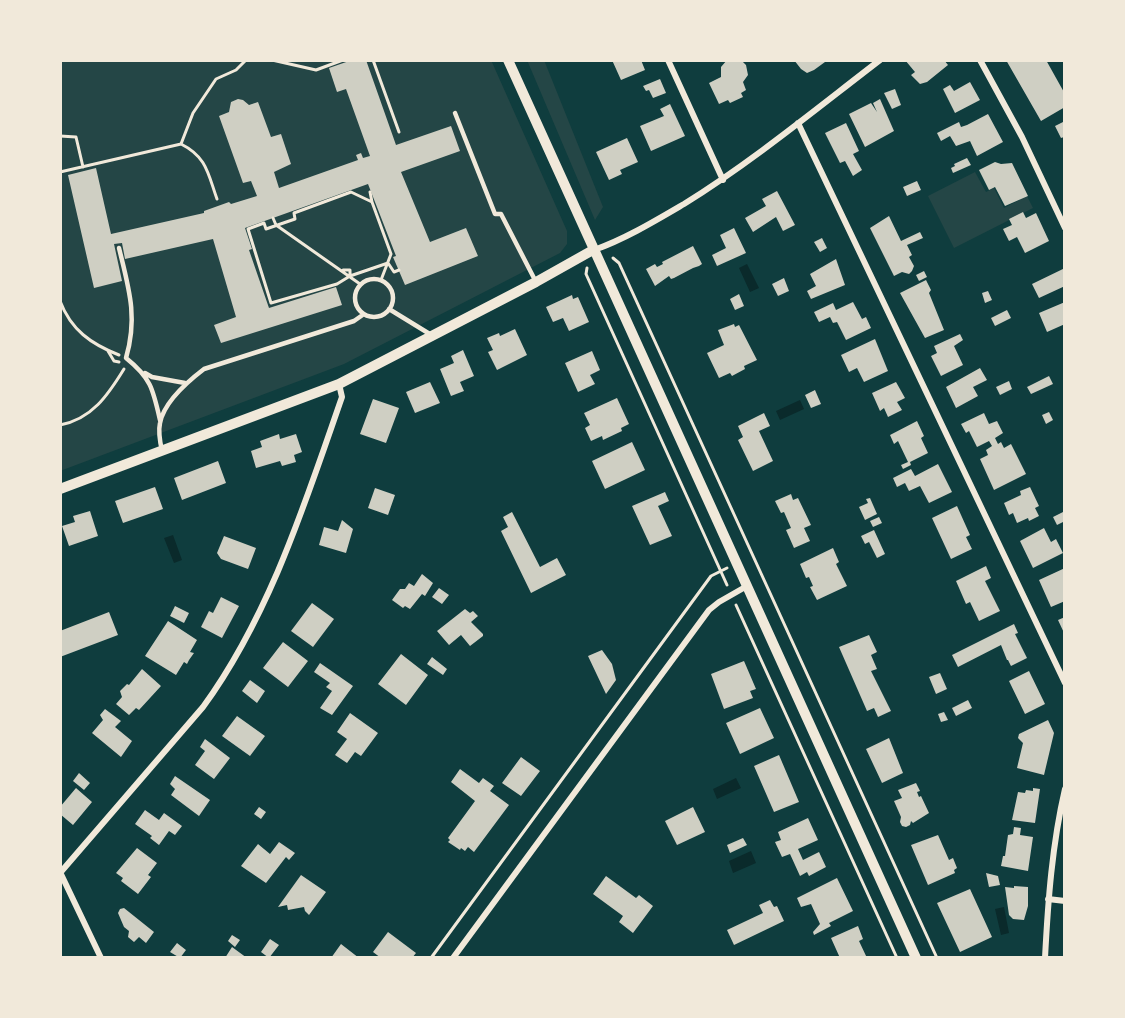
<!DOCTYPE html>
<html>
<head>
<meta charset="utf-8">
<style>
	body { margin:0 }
	#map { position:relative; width:1125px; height:1018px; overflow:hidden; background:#0f3d3e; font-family:"Golos Text",sans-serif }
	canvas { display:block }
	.frame { position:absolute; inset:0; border:62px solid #f1e9da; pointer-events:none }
</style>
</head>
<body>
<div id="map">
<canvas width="1125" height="1018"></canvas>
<div class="frame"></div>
</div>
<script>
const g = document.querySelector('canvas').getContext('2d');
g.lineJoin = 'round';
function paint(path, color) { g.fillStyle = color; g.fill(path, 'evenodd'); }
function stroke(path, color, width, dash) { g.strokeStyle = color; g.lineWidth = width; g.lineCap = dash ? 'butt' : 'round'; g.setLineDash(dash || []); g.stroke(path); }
paint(new Path2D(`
	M60,60H491L567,231V244L560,253L344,364L60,471Z
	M527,60H544L603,207L595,220Z
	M975,172L986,192L994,188L1004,208L1027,196L1033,208L954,248L928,196Z`), '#244646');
paint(new Path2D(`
	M747,264L759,288L750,292L739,268Z
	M800,400L804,409L780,420L776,411Z
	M173,535L182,560L174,563L164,538Z
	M736,778L741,788L717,799L713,789Z
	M751,851L756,863L733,873L729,861Z
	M1004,907L1009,933L1001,935L995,909Z`), '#0a2a2b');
paint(new Path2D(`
	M352,60H366L396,145L451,126L460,151L401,172L430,242L466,228L478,256L405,285L393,257L396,256L368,184L245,228L252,249L249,250L269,308L336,287L342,305L221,343L214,325L236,317L213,239L125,259L122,243L114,244L122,281L94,288L68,175L96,168L111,234L204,213V211L229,202L231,204L257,196L251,181L243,183L219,116L229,112L231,102L238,99L243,100L249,105L258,102L271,137L281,134L291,164L274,172L279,188L358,160L356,155L361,153L363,158L370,156L346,89L337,92L329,68Z
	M612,60H641L645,70L621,80Z
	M727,60H741L746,65L748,75L743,82L746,90L741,93L743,97L730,103L728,100L719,104L709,83L721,77V67Z
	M794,60H823L825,62L814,70L807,73L801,69Z
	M905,60H944L948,65L927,82L920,84L911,75L915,72Z
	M1006,60H1046L1065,94V107L1041,121Z
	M660,79L666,93L653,98L649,90L646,91L643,86Z
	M970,82L980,100L955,113L943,89L950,85L954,91Z
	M895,89L901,105L892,109L884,93Z
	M880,99L894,131L865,147L849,114L871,103L877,112L873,103Z
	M670,104L685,136L651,151L640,126L664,116L660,109Z
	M988,114L1003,142L977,156L970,141L956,146L950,136L941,141L937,133L959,122L961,127L967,125Z
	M1065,121V139L1064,137L1061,138L1055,126Z
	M846,123L859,151L853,154L862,170L853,176L845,161L840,163L825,133Z
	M627,138L638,162L620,170L622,174L609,180L596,152Z
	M967,158L971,165L953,173L951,168L955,166L954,164Z
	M995,162L1001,164L1012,163L1028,196L1005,206L995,187L989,190L979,170Z
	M917,181L921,190L907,196L903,187Z
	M777,191L795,225L783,231L776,217L753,232L745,218L766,206L762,199Z
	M1023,212L1026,218L1036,213L1049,241L1025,253L1017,237L1009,241L1003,229L1012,225L1009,219Z
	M889,216L901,241L920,232L923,238L907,245L912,255L909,257L914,266L912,271L909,274L902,272L894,276L870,228Z
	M734,228L746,253L717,266L712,255L726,248L720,235Z
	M822,238L827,248L820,252L814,242Z
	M693,246L702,264L699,266L693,268L674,278L671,279L669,276L655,286L646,269L655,264L657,267L663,264L662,262Z
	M836,259L845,285L811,299L807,291L816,286L810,274Z
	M1065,268V286L1039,298L1032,284Z
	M924,271L927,277L919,281L916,275Z
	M784,278L789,291L778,296L772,284Z
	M926,280L931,290L929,293L944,330L925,338L900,293Z
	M988,291L992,300L985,303L982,293Z
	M739,294L744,306L735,310L730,299Z
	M572,295L573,299L578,297L589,322L569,331L563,318L553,322L546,307Z
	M853,302L862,319L866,317L871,328L846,340L837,322L833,323L830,317L819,322L814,312L833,303L836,310Z
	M1065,302V324L1047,332L1039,313Z
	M1007,310L1011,318L995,326L991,318Z
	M734,324L735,327L739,325L757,360L744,366L745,369L732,376L730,373L719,378L707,353L724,345L718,330Z
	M515,329L527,355L497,370L488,352L493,350L487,338L499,333L500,336Z
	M960,334L963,340L954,346L963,365L941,376L931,356L937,353L934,346Z
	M875,339L888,371L864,382L857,368L849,372L841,355Z
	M463,350L474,376L460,382L464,391L451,396L440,369L454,363L451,356Z
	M592,351L600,370L590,375L595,384L578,392L565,363Z
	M980,368L987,380L973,387L978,396L956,408L946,387Z
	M1049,376L1053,384L1031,394L1027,387Z
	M1009,381L1012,389L1000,395L996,387Z
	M430,382L440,403L415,413L406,392Z
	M896,382L905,398L897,402L902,410L888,417L884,408L880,411L872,393Z
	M815,390L821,404L811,408L805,395Z
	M617,398L629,424L621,428L622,431L603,440L602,436L591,441L585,428L590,425L584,413Z
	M373,399L399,408L386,443L360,434Z
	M1049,412L1053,420L1046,424L1042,415Z
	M764,413L770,426L759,431L773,461L753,471L738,440L743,437L738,426Z
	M984,413L989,424L997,421L1003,433L995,438L998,444L1001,442L1004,448L1011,444L1026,474L994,490L980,459L988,455L986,450L992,446L989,441L977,447L969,431L966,433L961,424Z
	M917,421L924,436L921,438L928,453L910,462L911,465L903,469L901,465L908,462L898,441L894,444L890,435Z
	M279,434L280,439L296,434L302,452L294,455L296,462L282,466L280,461L256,468L251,451L262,447L260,441Z
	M632,442L645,470L605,489L592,461Z
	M218,461L226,483L182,500L174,478Z
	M938,464L952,492L929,503L920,486L909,491L905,483L897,487L893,478L911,469L915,476Z
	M155,487L163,509L123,523L115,501Z
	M1030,487L1039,506L1035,508L1039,516L1029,521L1028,518L1017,523L1013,513L1009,515L1004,503L1021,495L1020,491Z
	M375,488L395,495L388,515L368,508Z
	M665,492L669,501L658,506L672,536L650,545L632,506Z
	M791,494L793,500L798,498L811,525L804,528L810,541L794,548L786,530L791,528L784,512L781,513L775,501Z
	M870,498L877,514L865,520L859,507L868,503L866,499Z
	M957,506L970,535L966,537L972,549L951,559L932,518Z
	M90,511L98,536L69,546L62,526L75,522L73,516Z
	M1065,511V521L1057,525L1053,517Z
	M512,512L540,567L557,558L566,575L531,593L501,531L508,527L503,517Z
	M879,517L882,523L873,527L870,521Z
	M342,520L353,529L346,553L319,545L324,527L338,531Z
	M1044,528L1051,542L1056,539L1063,553L1033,568L1020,541Z
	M874,530L885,554L877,558L869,542L865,544L861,536Z
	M224,536L256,548L248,569L221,559L217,553Z
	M833,548L839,562L836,564L847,586L817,600L810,587L813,586L809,577L806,578L800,564Z
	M986,566L991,578L985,581L1000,611L979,621L970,602L966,604L956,581Z
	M1065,568V601L1051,607L1039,580Z
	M422,574L433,583L425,596L422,594L410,609L405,606L403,608L392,600L400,589H405L409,583L414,586Z
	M439,588L449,595L442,604L432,597Z
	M221,597L239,606L222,638L201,627L209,611L213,613Z
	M312,603L334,619L313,647L291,631Z
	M175,606L189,613L184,623L170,616Z
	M465,609L470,613L473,611L478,616L471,622L483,634V636L470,646L461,635L449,645L437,631Z
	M109,612L118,635L60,657V631Z
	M1065,617V635L1058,620Z
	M168,621L197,640L190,652L194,653L189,660L187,664L184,662L176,675L145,656Z
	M1014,624L1018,633L1015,634L1027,658L1011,666L1008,660H1007L1001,645L958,667L952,655Z
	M869,635L877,652L871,655L877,669L871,671L891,711L878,717L874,708L867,711L839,647Z
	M283,642L308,661L288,687L263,668Z
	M602,650L612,664L616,680L606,694L588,656Z
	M401,654L428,675L406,705L378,684Z
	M432,657L447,669L443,675L427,664Z
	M744,661L756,689L750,691L753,698L724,709L711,674Z
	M320,663L353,686L332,715L320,708L332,691L326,687L330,683L314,672Z
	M142,669L161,686L139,710L136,708L129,715L116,704L122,697L120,691L127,684L129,685Z
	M1029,671L1045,704L1025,714L1009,681Z
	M940,673L947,689L936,694L929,677Z
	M250,680L265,691L257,703L242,691Z
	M968,700L972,708L956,716L952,708Z
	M760,708L774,738L740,754L726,723Z
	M105,709L121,721L115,727L132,741L121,757L92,733L103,720L100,715Z
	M944,712L948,720L941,722L938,714Z
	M350,713L378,733L361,756L355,752L347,763L335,755L347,739L337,732Z
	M237,716L265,736L250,756L222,736Z
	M1048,720L1054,733L1044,775L1017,768L1023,743L1018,738L1019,734Z
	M889,738L903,773L882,783L866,749Z
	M205,739L230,758L214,779L195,765L205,751L200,747Z
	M779,755L799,802L774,812L754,766Z
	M521,757L540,771L521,796L502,783Z
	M460,769L479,783L483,778L494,786L490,791L509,805L474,852L468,847L465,851L461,848L460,850L448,842L450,840L448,838L475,801L451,782Z
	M79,773L90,783L84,790L73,781Z
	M175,776L210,800L199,816L171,795L175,789L170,784Z
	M916,783L920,791L917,792L919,797L921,796L929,813L913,823L911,821L910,825L906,827L902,826L900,822L901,817L894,801L902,798L898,790Z
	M76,788L92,802L73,825L60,814V807Z
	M1033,788L1040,789L1035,823L1012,820L1018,792L1025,793L1026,790L1033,791Z
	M259,807L266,812L261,819L254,814Z
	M693,807L705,832L677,845L665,821Z
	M145,810L159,820L164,813L182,826L175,835L169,831L159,845L150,838L152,836L135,824Z
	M808,818L818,840L798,849L803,860L819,852L826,867L809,876L807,872L800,876L790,854L782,857L775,842L781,840L778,832Z
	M1014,827L1021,828L1020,835L1033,837L1028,871L1001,866L1003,856H1005L1008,835L1013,834Z
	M938,835L949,860L953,858L957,868L954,870L955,873L928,885L911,845Z
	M743,838L747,845L730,853L727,845Z
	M279,842L295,853L289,860L286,857L266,883L241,866L258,844L270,854Z
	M137,848L157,863L148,875L151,877L138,894L121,881L123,878L116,873Z
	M986,873L998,876L1000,885L989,887Z
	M301,875L326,892L309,915L305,911L304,907L288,910L287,905L278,907Z
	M606,876L636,898L639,895L653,906L633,933L619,922L623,916L593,894Z
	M837,878L853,911L829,923L831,926L814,935L813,932L820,924L811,904L801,907L797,898Z
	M1014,886L1028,887V906L1024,920L1013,919L1009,915L1005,887L1014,888Z
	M970,889L992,937L960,952L937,903Z
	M770,900L774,907L777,906L784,921L734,945L727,930L763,913L759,905Z
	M124,908L154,932L146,943L139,937L134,942L128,937L129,931L124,927L118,913L120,909Z
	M858,926L863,939L859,941L867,958H840L831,938Z
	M388,932L416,953L412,958H381L373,952Z
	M232,935L240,940L235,947L228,941Z
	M270,939L279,945L269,958L261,952Z
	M177,943L186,950L180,958L170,952Z
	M341,944L359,958H331Z
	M232,947L247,958H225Z`), '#cfcfc3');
stroke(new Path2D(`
	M272,60L316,70L343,60
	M373,60L399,132
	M60,136L76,137L83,167
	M181,144L193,113L216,79L236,70L246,60
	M60,172L181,144C207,157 208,174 217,199
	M370,192L372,202
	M273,218L276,225L360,284
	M613,258L619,263L937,958
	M587,268L586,274L727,585
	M343,270H350V276
	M381,280L391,254L372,202L351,192L294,213L295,219L266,229L264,223L248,229L271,303L337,284L350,276L388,263L394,272L399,270
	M60,301C71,330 91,344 119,355
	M108,351L114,361L119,362
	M60,425C92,419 108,395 124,369
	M736,605L897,958
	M431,958L711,576L727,568`), '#f1e9da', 3);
stroke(new Path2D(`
	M455,113L495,214H501L536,282
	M119,248C129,289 138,317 126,358C151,378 153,389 160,420
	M355 298a19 19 0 1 1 38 0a19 19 0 1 1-38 0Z
	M389,309L433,336
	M145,373L152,377L185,383
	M162,451C160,442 158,432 160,423C164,402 187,382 204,369L354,321L364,314`), '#f1e9da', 4.5);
stroke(new Path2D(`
	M668,60L723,180
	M980,60L1022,137L1065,228
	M798,123L1065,683
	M594,250C625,239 655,221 684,204C753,161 816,109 880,60
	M60,872L101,958
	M60,873L203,707C270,615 305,503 342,397L339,384
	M1048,899L1065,901
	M453,958L709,610L719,602L747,586
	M1045,958C1048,901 1052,845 1065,789`), '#f1e9da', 6);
stroke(new Path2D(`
	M508,60L916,958
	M60,489L339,384L536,282L593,250`), '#f1e9da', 10);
</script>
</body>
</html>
